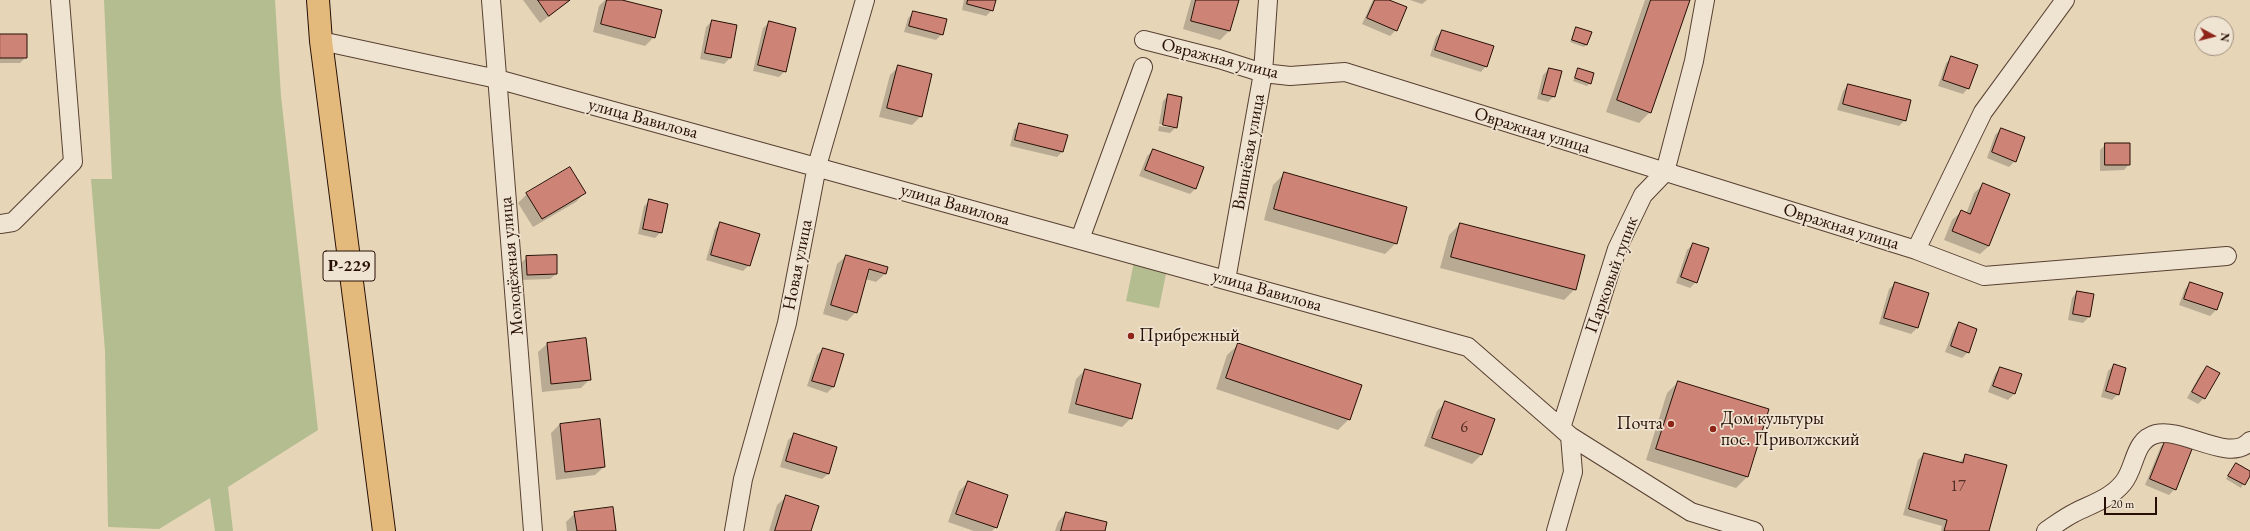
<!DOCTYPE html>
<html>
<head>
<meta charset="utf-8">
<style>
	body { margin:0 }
	#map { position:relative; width:2250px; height:531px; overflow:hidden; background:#e7d5b8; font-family:"EB Garamond",serif }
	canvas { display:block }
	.north { position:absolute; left:2194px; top:16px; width:40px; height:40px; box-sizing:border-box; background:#efe4d1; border:1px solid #9f8f7f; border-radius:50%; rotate:97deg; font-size:11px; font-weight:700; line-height:16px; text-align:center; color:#270f05 }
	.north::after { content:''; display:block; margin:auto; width:14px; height:18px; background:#8f2418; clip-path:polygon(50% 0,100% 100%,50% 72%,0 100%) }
	.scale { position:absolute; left:2104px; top:497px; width:53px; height:18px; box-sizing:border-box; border:2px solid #270f05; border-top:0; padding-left:5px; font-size:12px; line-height:14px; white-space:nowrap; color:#270f05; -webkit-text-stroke:3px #efe4d1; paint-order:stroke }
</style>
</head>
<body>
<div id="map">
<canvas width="2250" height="531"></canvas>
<div class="north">N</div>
<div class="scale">20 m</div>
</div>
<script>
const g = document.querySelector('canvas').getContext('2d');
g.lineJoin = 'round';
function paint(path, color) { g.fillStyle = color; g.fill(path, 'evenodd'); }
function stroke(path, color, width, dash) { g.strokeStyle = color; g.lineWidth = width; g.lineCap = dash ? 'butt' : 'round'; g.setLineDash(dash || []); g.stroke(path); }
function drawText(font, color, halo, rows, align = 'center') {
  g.font = font + ' "EB Garamond",serif'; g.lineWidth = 3.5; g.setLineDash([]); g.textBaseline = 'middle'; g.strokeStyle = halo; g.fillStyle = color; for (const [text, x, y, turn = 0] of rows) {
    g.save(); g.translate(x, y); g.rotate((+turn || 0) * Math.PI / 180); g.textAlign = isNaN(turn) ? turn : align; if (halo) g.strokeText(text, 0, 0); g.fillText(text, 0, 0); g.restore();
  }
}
paint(new Path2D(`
	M104,0H275L281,96L318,430L228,487L233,531H215L210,498L159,529L108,527L105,351L91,179H112Z
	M1134,262L1167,269L1159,308L1126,301Z`), '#b4bd90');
paint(new Path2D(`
	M523,0H571L540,23Z
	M605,0H619L654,37L645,46L593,32L599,6Z
	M964,0H995L992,10L986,16L962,10Z
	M1191,0H1238L1229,31L1220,40L1183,29Z
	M1373,0H1387L1396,30L1390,36L1362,24Z
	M1410,0H1427L1422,4Z
	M1645,0H1689L1650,112L1639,123L1606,112Z
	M914,12L942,34L936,40L904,32L908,18Z
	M712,21L730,58L724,64L700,59L706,27Z
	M769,23L785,71L779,77L753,71L763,28Z
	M1576,28L1587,44L1584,47L1570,42Z
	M1442,31L1486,66L1481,72L1430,56L1436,37Z
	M0,36L26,57L20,63H0Z
	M1952,58L1968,88L1963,94L1938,86L1946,63Z
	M899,66L921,116L912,125L879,117L890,75Z
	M1549,69L1554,96L1548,102L1537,99L1543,75Z
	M1578,69L1590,83L1587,86L1573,81Z
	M1848,85L1905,120L1899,126L1837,110L1843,91Z
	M1169,95L1176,127L1170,133L1158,131L1159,126L1173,128V126L1159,124L1163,101Z
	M1020,124L1062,152L1057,157L1010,146L1014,130Z
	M2001,129L2015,161L2009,167L1987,158L1995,135Z
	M2106,144L2129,164L2124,170L2100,171V150Z
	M1153,150L1196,188L1190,194L1139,176L1147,156Z
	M1285,173L1396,243L1385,254L1264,220L1273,185Z
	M1983,185L1989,246L1980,254L1944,240L1952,220L1961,212L1966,214L1974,193Z
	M584,193L576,202L533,227L518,203L527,194Z
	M650,201L661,232L655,238L638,234L644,206Z
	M720,224L749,265L743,271L706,260L715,229Z
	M1460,224L1575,289L1564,300L1440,268L1449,235Z
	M1693,244L1696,282L1690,288L1676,283L1687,250Z
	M846,256L885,274L876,282L865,279L856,312L847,321L823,314L837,264Z
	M527,257L556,274L550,279L521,280V263Z
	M2191,283L2222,294L2216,310L2210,316L2179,305L2185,289Z
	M1895,284L1928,294L1917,328L1911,334L1879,324L1889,289Z
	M2077,292L2093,295L2089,317L2083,323L2068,320L2072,298Z
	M1959,323L1968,352L1962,358L1945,352L1954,329Z
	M586,339L590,379L581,388L542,392L538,352L547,344Z
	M1239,344L1349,419L1338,430L1216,389L1227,355Z
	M823,349L843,355L833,387L827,393L807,386L817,355Z
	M2114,365L2118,394L2112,400L2101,397L2108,371Z
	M2207,367L2204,398L2198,404L2187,398L2201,373Z
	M2000,368L2021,375L2014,394L2008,400L1988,392L1995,374Z
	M1085,370L1131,418L1122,427L1068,413L1076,379Z
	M1678,382L1768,410L1747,477L1736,488L1646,460L1667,393Z
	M1446,402L1494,420L1481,455L1472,464L1424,446L1437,411Z
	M599,420L604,467L595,475L556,480L551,433L560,424Z
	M794,435L828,474L822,479L780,467L788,440Z
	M2167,440L2175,489L2169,495L2145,485L2161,446Z
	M1924,454L1959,463L1966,455L1988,531H1941L1942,526L1903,515L1918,460Z
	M2236,464L2250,472L2241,488L2226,479Z
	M968,482L996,527L992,531H974L948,522L959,491Z
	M786,497L810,531H769L777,505Z
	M575,513L615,531H567L566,522Z
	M1066,513L1104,531H1055L1058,522Z`), '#0003');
const building = new Path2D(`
	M538,0H570L549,16Z
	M607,0H622L662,10L655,38L601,24Z
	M968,0H996L993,11L967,4Z
	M1196,0H1239L1230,31L1191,21Z
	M1375,0H1389L1407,7L1397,31L1367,18Z
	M1651,0H1690L1651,113L1617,100Z
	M913,11L947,19L943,35L909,26Z
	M712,20L737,25L731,58L705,53Z
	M769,21L796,28L786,72L758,65Z
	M1576,27L1592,32L1587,45L1572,40Z
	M1442,30L1494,46L1487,67L1435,50Z
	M0,34H27V58H0Z
	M1951,56L1978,65L1969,89L1943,80Z
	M898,65L932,74L922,117L887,108Z
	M1549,68L1562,71L1555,97L1542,94Z
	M1578,68L1594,73L1591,84L1575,78Z
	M1848,84L1911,100L1906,121L1843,104Z
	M1168,94L1182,97L1177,128L1163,125Z
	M1019,123L1068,135L1063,152L1015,140Z
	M2001,128L2025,137L2016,162L1992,152Z
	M2105,143H2130V165H2105Z
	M1153,149L1204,167L1196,189L1145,170Z
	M570,167L586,193L542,219L526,193Z
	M1284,172L1407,207L1397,244L1274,209Z
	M1983,183L2010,194L1989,246L1952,231L1961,210L1970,214Z
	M649,199L668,204L662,233L643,229Z
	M720,222L760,234L750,266L711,255Z
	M1460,223L1585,255L1576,290L1451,257Z
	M1693,243L1709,248L1697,283L1681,277Z
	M557,255V274L527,275L526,256Z
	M846,255L888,267L886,274L869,269L857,313L831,305Z
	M1895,282L1929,293L1918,328L1884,318Z
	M2190,282L2223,293L2217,310L2184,299Z
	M2077,291L2094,294L2090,317L2073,314Z
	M1959,322L1977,329L1969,353L1951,346Z
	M586,338L591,380L551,384L547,343Z
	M1238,343L1362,385L1350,420L1226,378Z
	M823,348L844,354L834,387L812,381Z
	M2114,364L2126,368L2119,395L2106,391Z
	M2207,366L2220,373L2205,399L2192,392Z
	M2000,367L2022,374L2015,394L1993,386Z
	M1085,369L1141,384L1132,419L1076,404Z
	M1678,381L1769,409L1748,477L1656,449Z
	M1445,401L1495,419L1482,455L1432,438Z
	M600,419L605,467L565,472L560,424Z
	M794,433L837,447L829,474L786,461Z
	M2166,439L2192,449L2176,490L2150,479Z
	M1924,453L1963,463L1965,454L2007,465L1989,531H1944L1947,520L1909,509Z
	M2236,463L2250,471V476L2245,485L2228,476Z
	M968,481L1008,495L997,528L956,514Z
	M786,495L819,506L811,531H775Z
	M613,507L616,531H577L574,512Z
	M1066,512L1107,522L1105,531H1061Z`);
paint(building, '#ce8377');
stroke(building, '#270f05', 1);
const minor = new Path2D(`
	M491,0L533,531
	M1144,40L1219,59L1263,73L1290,76L1345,72L1916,250L1984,276L2227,256
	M321,41L497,79L1468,347L1561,428
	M0,224L13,222L73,162L60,0
	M1080,239L1143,67
	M1916,250L1983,112L2065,0
	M1226,280L1263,73L1268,0
	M1570,436L1691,512L1754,531
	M734,531L743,479L787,323L817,166L865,0
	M1556,531L1573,472L1570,436L1561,428L1617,249L1643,195L1665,172L1694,61L1705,0
	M2046,531C2055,525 2064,518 2074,513C2091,504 2110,499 2123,483C2136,468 2133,440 2156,434C2183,427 2230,464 2250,441`);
const primary = new Path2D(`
	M318,0L321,41L384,531`);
stroke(minor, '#574032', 20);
stroke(primary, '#270f05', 24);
stroke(minor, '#efe4d1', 18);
stroke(primary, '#e4ba7c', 22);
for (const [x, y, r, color] of [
	[1131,336,4,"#8f2418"],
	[1671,424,4,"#8f2418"],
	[1713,429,4,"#8f2418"]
]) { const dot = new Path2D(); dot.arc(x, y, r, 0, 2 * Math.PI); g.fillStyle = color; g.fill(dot); stroke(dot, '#efe4d1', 1.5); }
drawText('16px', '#512c22', null, [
	["6",1464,428],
	["17",1958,487]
]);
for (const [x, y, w] of [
	[349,266,52]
]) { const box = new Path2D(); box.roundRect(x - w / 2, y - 15, w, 30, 3); g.fillStyle = '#efe4d1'; g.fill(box); stroke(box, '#270f05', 1); }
drawText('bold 17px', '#270f05', null, [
	["Р-229",349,266]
]);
drawText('18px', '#270f05', '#efe4d1', [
	["Овражная улица",1220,59,14],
	["улица Вавилова",643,119,15],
	["Овражная улица",1532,131,17],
	["Вишнёвая улица",1249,152,-80],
	["улица Вавилова",955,205,16],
	["Овражная улица",1841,227,17],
	["Новая улица",798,265,-79],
	["Молодёжная улица",512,266,-95],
	["Парковый тупик",1612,275,-70],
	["улица Вавилова",1267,291,16]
]);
drawText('18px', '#270f05', '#efe4d1', [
	["Прибрежный",1139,336],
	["Дом культуры",1721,419],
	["пос. Приволжский",1721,440],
	["Почта",1663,424,"right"]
], 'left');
</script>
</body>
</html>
